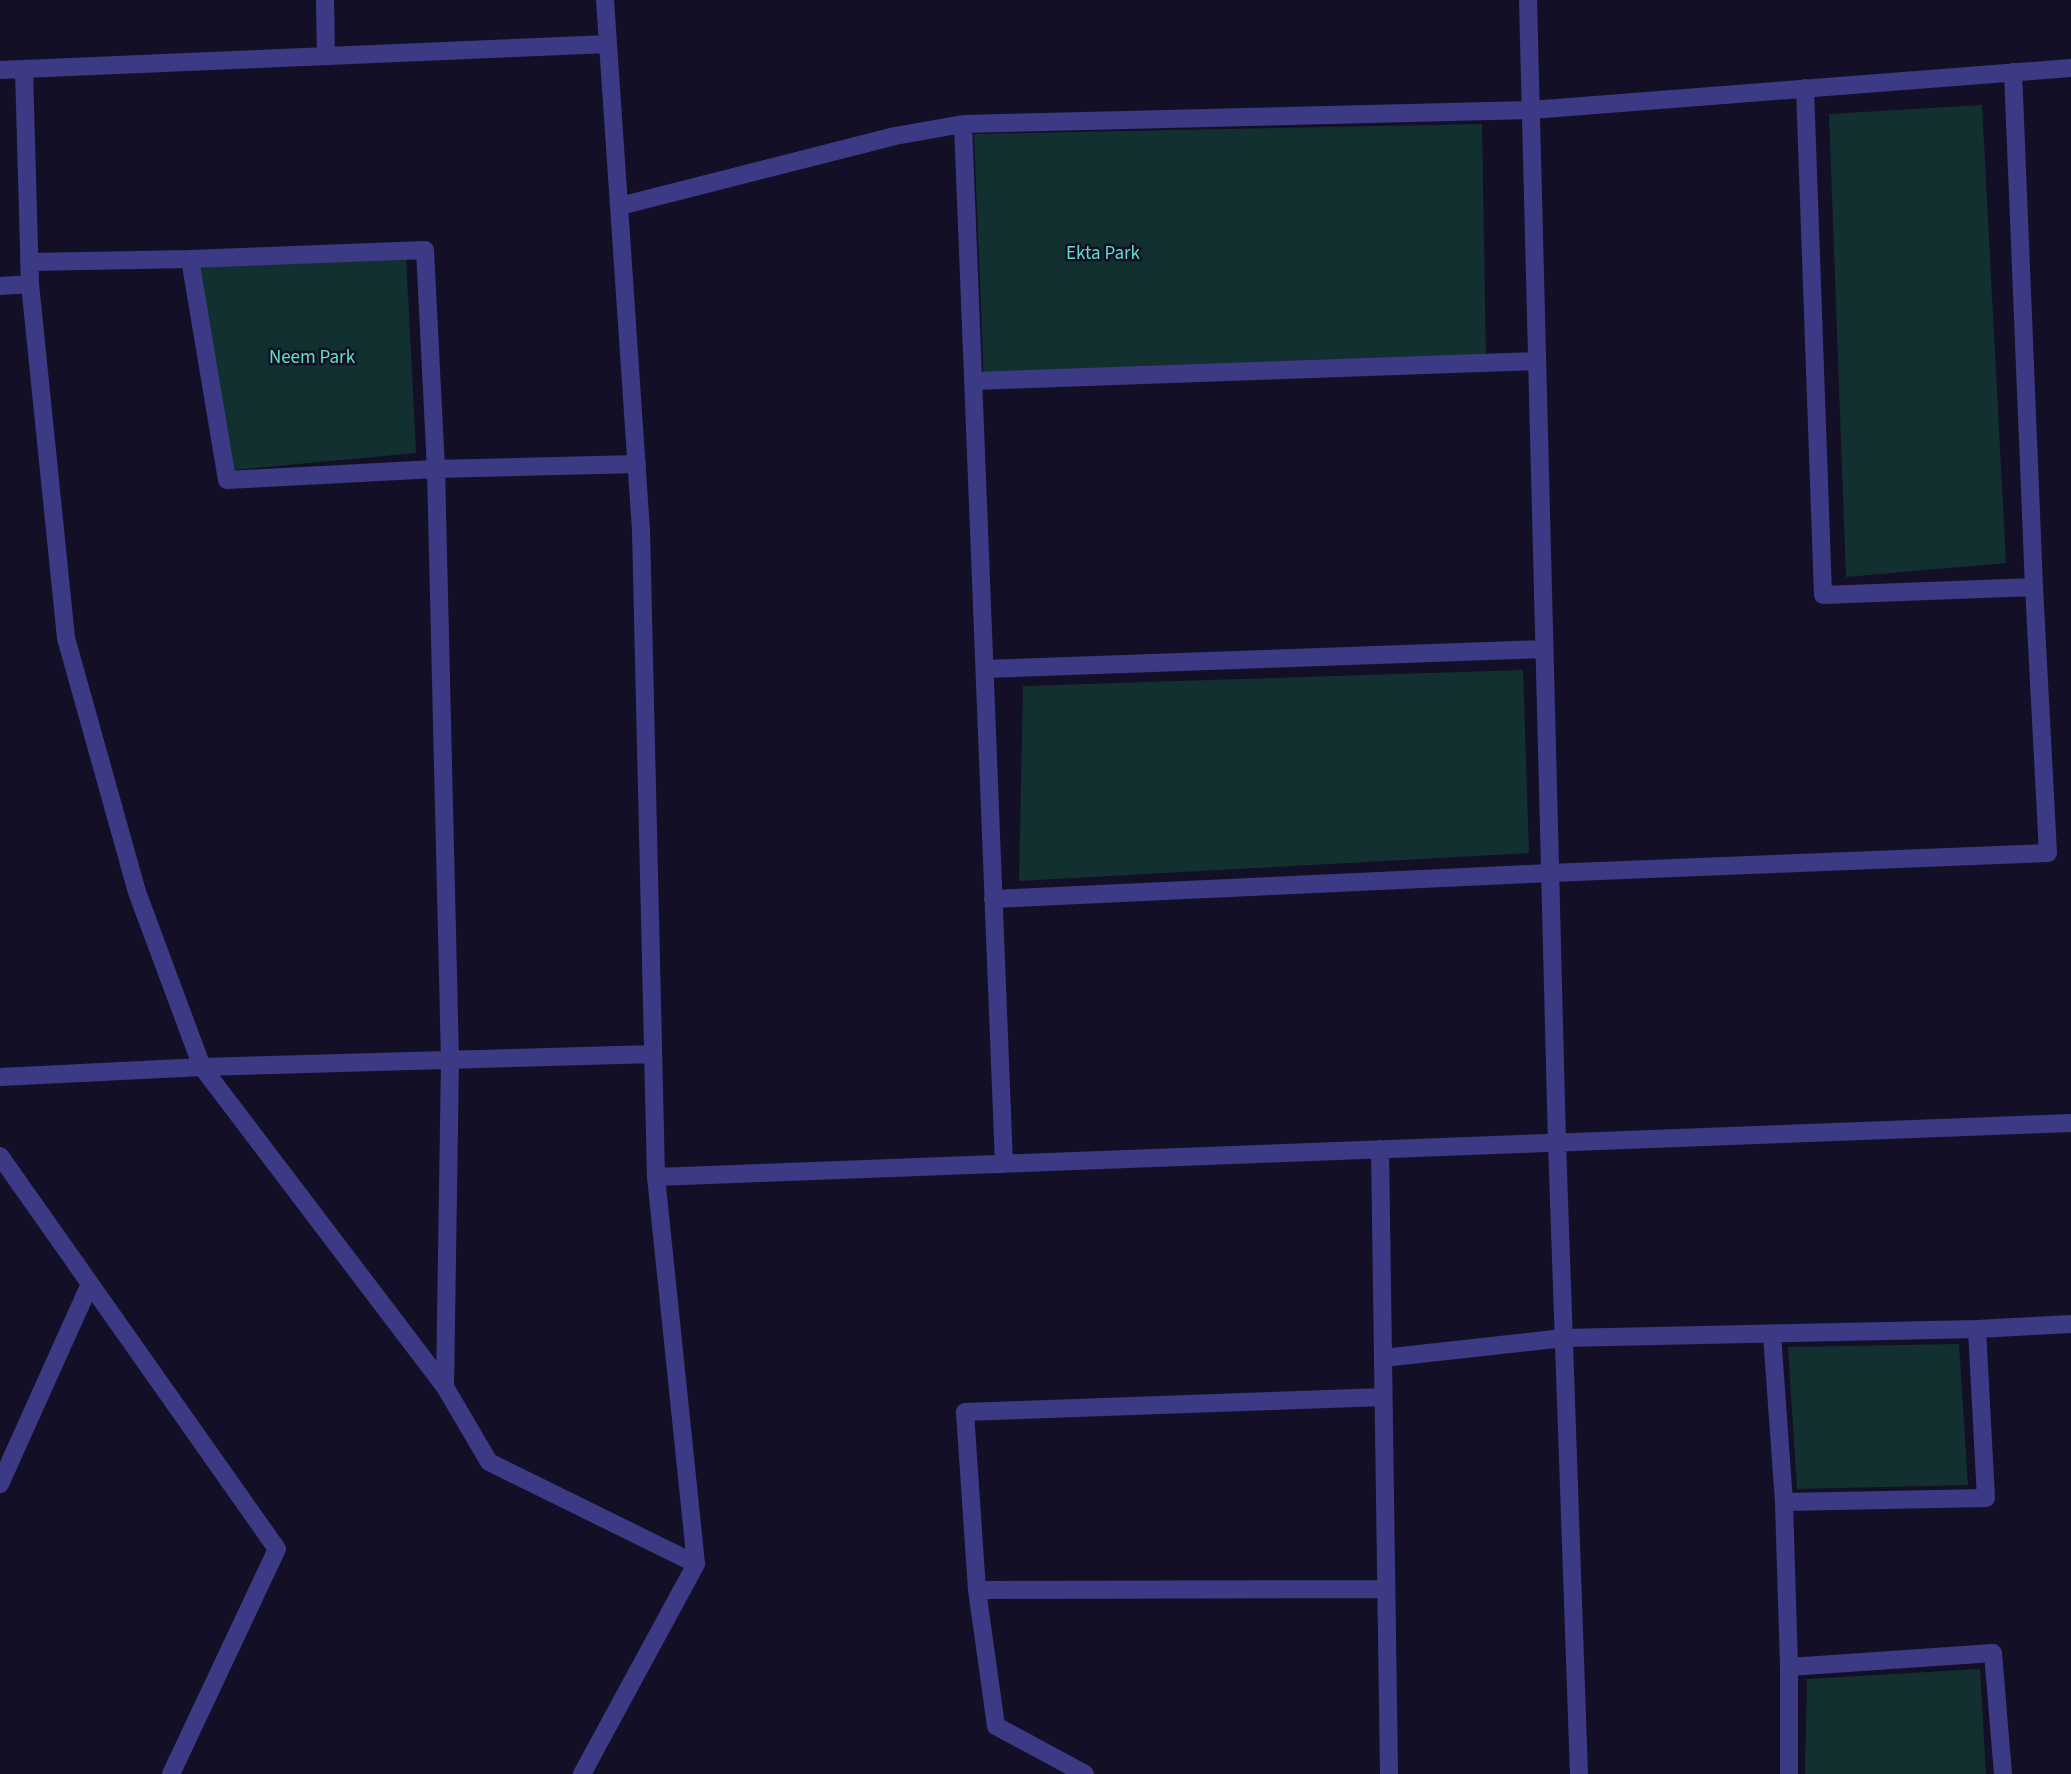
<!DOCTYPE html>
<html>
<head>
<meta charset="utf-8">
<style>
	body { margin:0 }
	canvas { display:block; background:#130f26 }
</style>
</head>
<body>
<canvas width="2071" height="1774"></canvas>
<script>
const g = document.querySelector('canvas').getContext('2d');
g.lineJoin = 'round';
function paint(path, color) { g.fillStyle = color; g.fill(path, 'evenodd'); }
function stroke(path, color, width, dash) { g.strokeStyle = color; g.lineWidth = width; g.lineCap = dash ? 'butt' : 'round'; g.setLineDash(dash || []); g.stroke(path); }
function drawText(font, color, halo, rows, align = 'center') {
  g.font = font + ' "Source Sans 3",sans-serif'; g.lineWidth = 5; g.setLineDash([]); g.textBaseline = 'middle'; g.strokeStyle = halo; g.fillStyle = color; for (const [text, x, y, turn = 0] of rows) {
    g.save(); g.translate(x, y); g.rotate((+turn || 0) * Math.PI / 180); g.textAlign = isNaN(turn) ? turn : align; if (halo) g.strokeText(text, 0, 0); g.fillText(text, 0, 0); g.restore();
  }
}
paint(new Path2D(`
	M1982,105L2006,563L1846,577L1829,114Z
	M1482,124L1486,362L984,385L974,134Z
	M406,256L416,453L234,470L197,265Z
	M1523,670L1529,853L1019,881L1023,686Z
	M1959,1344L1968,1485L1797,1489L1788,1347Z
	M1980,1669L1986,1774H1805L1807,1679Z`), '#12302f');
stroke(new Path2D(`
	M325,0L326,56
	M1528,0L1557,1143L1579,1774
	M24,69L30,284L66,638L137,892L202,1067L445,1387L489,1462L696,1564
	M0,70L608,44
	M1805,88L1823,595L2034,587
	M620,206L895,136L963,124
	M190,259L227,480L436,469L450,1060L445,1387
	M29,262L190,259L425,250L436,469L637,464
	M0,286L30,284
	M974,381L1537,361
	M985,669L1544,649
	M993,899L1550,873L2048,853L2034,587L2013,72
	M0,1077L202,1067L653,1054
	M1380,1149L1389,1774
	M0,1156L277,1549L171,1774
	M1004,1164L963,124L1531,110L2071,68
	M656,1177L2071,1123
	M1977,1329L2071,1324
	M1383,1358L1564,1338L1977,1329L1986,1498L1784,1502L1772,1334
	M0,1484L90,1284
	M1784,1502L1789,1667V1774
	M977,1590L1386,1589
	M1789,1667L1993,1653L2003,1774
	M582,1774L696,1564L656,1177L641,530L605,0
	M1085,1774L996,1726L977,1590L965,1412L1383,1397`), '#3d3a85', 18);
drawText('19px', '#5fe0c0', '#130f26', [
	["Ekta Park",1103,255],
	["Neem Park",312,359]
]);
</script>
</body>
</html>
